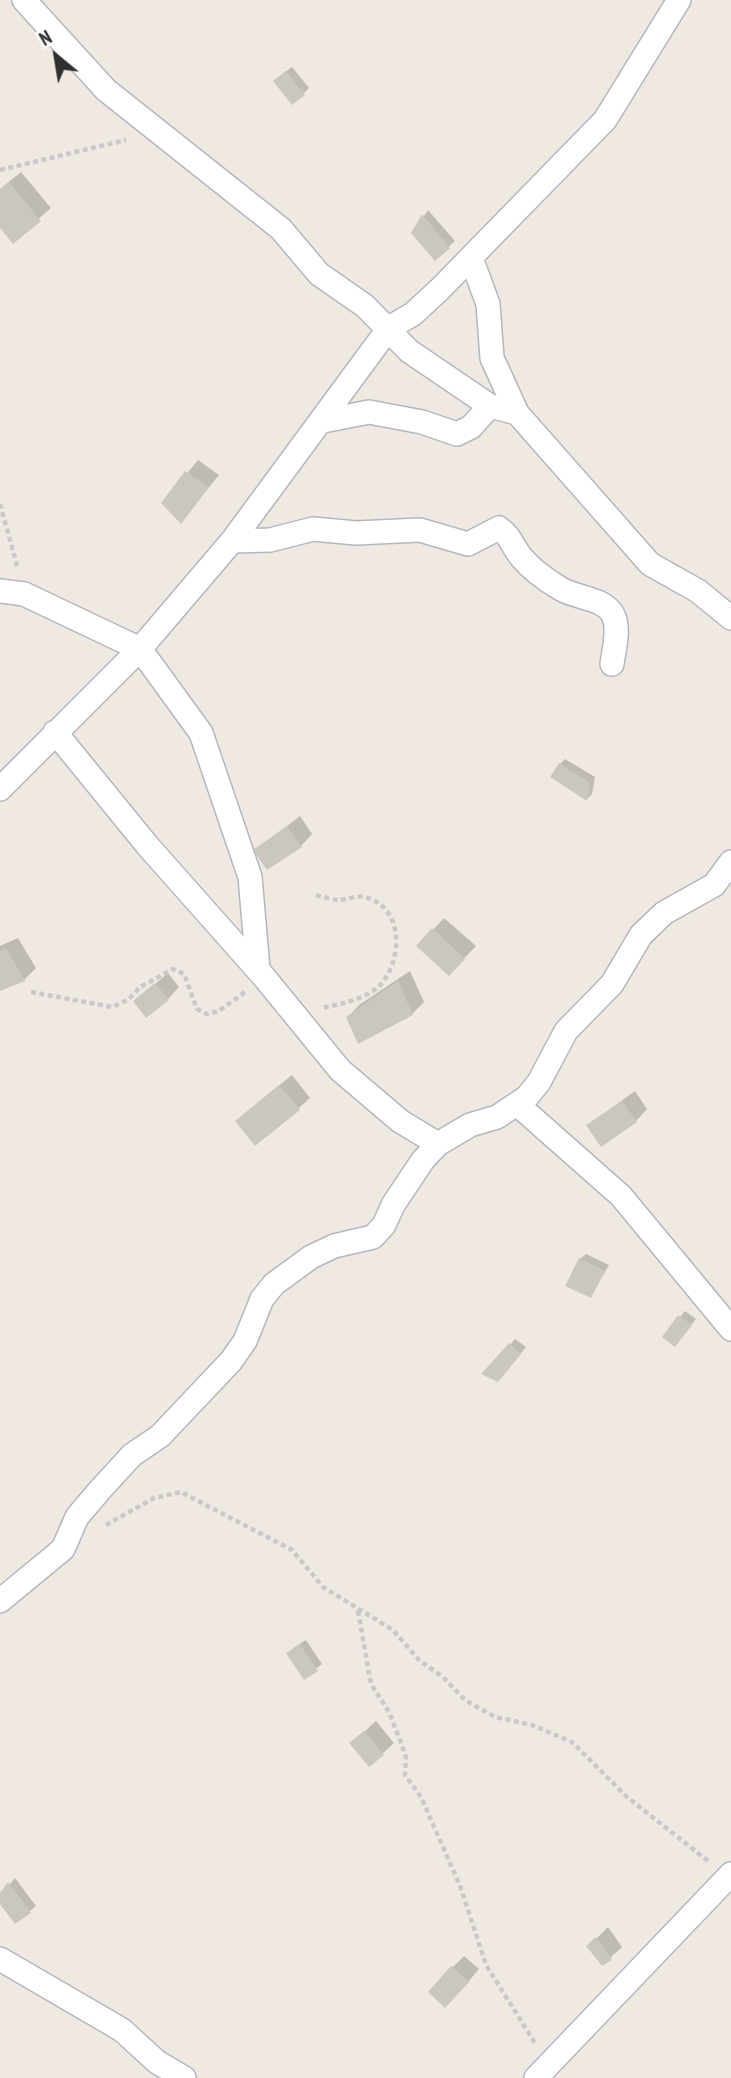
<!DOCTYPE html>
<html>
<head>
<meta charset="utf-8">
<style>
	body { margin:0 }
	#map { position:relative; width:731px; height:2078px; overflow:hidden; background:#efe9e1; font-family:"PT Sans Narrow",sans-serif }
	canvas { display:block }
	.north { position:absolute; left:21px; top:21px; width:70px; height:70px; -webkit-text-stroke:5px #fff; paint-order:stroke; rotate:330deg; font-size:19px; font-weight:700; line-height:28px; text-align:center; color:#2e2e2e }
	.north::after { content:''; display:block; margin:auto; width:24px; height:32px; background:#2e2e2e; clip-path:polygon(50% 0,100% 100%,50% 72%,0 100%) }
</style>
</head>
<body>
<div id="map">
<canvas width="731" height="2078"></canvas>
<div class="north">N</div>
</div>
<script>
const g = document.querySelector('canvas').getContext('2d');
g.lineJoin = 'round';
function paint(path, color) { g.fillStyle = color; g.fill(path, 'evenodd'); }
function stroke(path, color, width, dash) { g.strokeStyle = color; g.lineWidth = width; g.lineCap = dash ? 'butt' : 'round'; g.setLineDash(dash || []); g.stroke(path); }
paint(new Path2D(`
	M292,67L309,88L304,93L280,76Z
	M21,172L51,208L13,241L0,225V189Z
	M428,210L455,241L435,259L413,233Z
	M198,460L219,475L181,521L163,503Z
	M565,759L595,777L592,794L587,799L560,764Z
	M300,816L312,834L301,846L256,850Z
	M444,918L476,946L449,974L418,946Z
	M18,938L36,968L24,980L0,989V946Z
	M410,971L424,1002L412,1014L348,1017L359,1005Z
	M168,973L179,987L168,999L135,1001Z
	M292,1075L310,1098L298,1109L249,1110Z
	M635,1091L647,1109L636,1121L588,1125Z
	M586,1254L609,1265L591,1296L580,1259Z
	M685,1311L696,1319L680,1339L664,1337Z
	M515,1339L526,1347L503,1374H484Z
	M306,1640L322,1664L304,1678L293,1648Z
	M376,1721L394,1743L382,1754L352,1743Z
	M15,1878L36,1906L16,1922L0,1901V1896Z
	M608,1927L622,1947L610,1958L588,1947Z
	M464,1956L479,1969L457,1995L452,1968Z`), '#0003');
paint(new Path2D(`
	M286,71L305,95L292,105L273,81Z
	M9,182L41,221L13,244L0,228V189Z
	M422,214L450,248L435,261L411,233Z
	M185,471L209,487L181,524L161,503Z
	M559,763L590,783L587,801L550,777Z
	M287,826L302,847L267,870L253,850Z
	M432,928L465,959L449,976L416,946Z
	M6,948L25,981L0,991V951Z
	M398,981L413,1015L358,1044L346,1017Z
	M155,983L169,1000L146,1018L133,1001Z
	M279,1085L300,1110L255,1146L235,1121Z
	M622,1101L637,1122L601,1147L586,1125Z
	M579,1258L605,1271L591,1298L565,1286Z
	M678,1315L692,1325L675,1347L662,1337Z
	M509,1343L521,1354L498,1382L481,1374Z
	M300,1644L318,1671L304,1680L286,1653Z
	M364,1731L384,1755L369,1767L349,1743Z
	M8,1882L31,1913L15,1924L0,1904V1893Z
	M596,1937L612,1960L602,1966L586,1946Z
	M451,1966L469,1982L445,2008L428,1992Z`), '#cbc7bf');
const street = new Path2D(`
	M24,0L106,90L281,229L319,274L365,306L409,351L490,406
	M471,258L488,304L492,358L517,413
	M323,421L369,412L422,422L457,434L471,427L490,406L517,413L650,564L698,591L731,618
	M232,541L270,540L313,529L356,533L420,530L468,544L499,528C511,536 513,548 522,558C533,571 546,580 561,589C576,598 605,598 613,615C620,628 614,649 612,664
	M0,591L24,594L140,649L201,733L250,877L258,969
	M55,732L147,845L264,977L340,1070L400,1121L438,1144
	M0,789L140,649L232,541L389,328L413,314L440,289L605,120L679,0
	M518,1105L621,1196L731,1329
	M0,1601L63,1549L77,1517L99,1491L132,1455L160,1436L231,1361L245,1341L262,1299L274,1284L311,1257L334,1246L373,1237L384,1225L393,1205L423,1160L438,1144L470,1125L497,1117L527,1097L539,1082L566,1031L612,984L641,935L664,913L714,885L731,862
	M0,1959L122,2030L157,2062L184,2078
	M536,2078L731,1874`);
stroke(street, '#b4b7c1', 26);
stroke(new Path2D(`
	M0,170L126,140
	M0,504L18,569
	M316,895C323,897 331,899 338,900C346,900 357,895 365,897C404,907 403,959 381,984C369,998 339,1005 321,1008
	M31,992L112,1007L128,1000L140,987L173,969L184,974L197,1009L207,1014L219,1011L245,992
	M106,1525L154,1498L181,1492L292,1550L323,1587L393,1630L419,1660L443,1677L465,1700L495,1717L532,1725L572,1742L627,1797L708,1861
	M358,1611L371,1684L389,1712L400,1740L406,1757L405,1775L421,1797L460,1886L486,1965L535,2043`), '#c9c9c9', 4.5, [5, 3.5]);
stroke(street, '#fff', 23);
</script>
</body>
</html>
